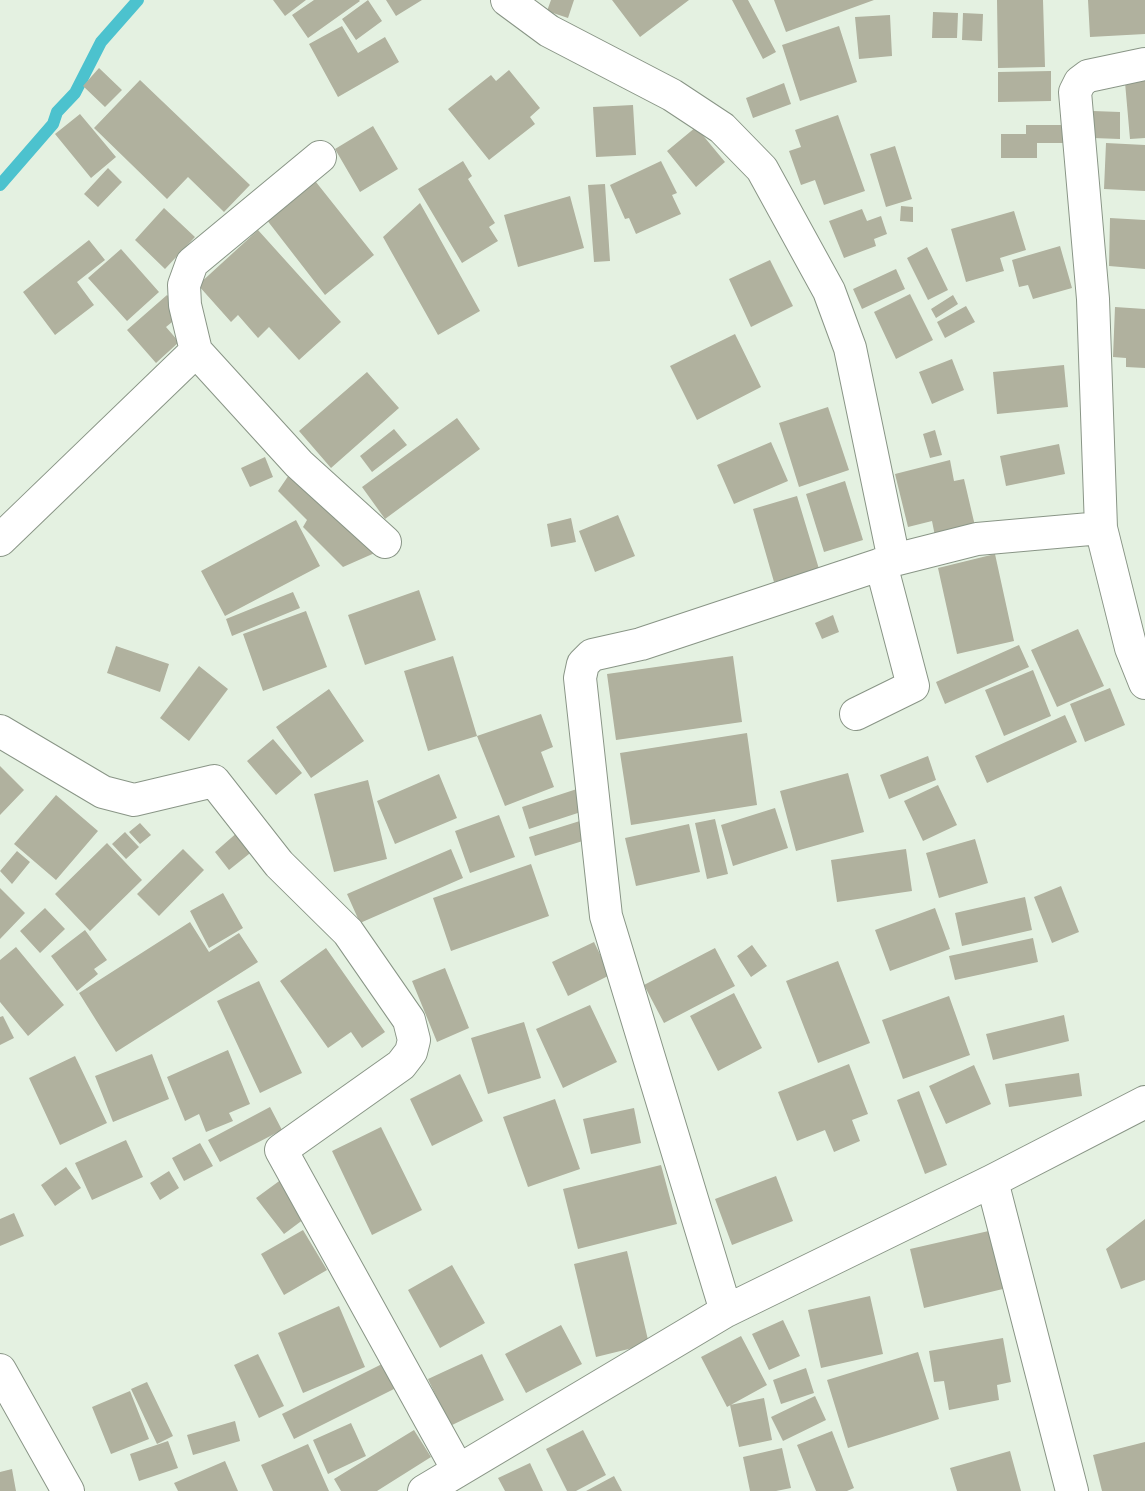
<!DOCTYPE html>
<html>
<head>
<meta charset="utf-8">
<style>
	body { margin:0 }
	canvas { display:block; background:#e4f1e1 }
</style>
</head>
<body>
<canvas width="1145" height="1491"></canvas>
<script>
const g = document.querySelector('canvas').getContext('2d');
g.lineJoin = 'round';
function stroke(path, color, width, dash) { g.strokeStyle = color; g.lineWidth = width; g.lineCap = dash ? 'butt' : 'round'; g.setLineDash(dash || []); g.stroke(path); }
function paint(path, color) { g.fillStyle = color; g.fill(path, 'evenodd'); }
stroke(new Path2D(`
	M0,185L53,124L57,112L75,93L101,42L138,0`), '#4cc2ce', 12);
paint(new Path2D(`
	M273,0H306L285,16Z
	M314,0H359L360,1L308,38L292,15Z
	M368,0L382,21L356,40L342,19Z
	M386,0H422L396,16Z
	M551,0H574L568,18L547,11Z
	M612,0H689L640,37Z
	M732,0H748L776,52L763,59Z
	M774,0H874L786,32Z
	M997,0H1043L1045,67L998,68Z
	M1088,0H1145V34L1090,37Z
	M933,12L958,13L957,38H932Z
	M963,13L983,14L982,41L962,40Z
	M890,15L892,56L859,59L855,17Z
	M342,26L358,53L385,37L399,62L338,97L309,44Z
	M839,26L857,82L800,101L782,45Z
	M99,68L122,90L105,107L83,86Z
	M1145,69V138L1130,139L1124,71Z
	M509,70L540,108L530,117L535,124L489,160L448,109L491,75L496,81Z
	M1051,71V101L998,102V72Z
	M140,80L250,185L224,212L188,177L167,199L94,128Z
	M784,83L791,104L753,118L746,98Z
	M633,105L636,155L596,157L593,107Z
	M1093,111L1120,112V139L1093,138Z
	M80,114L116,157L91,178L55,134Z
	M838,115L865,191L824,205L815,180L801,185L789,151L801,147L795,130Z
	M1026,125H1067V143H1037V158H1001V134H1026Z
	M373,126L398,169L360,192L335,149Z
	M696,127L725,162L696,187L667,151Z
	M1106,143L1145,145V191L1104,189Z
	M895,146L912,199L886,207L870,154Z
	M463,161L472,176L468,179L495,223L489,227L498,241L462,263L418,189Z
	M661,161L677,193L672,195L681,214L636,234L629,218L625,219L610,185Z
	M108,168L122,182L98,207L84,194Z
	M312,177L374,255L325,295L263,215Z
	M605,184L610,261L594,262L588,185Z
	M570,196L584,248L518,267L504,215Z
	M420,203L480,311L438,335L383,237Z
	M901,206L913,207V222L900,221Z
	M164,208L195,237L165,269L135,240Z
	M862,209L867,221L881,216L887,234L874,239L876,246L844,258L829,221Z
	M1014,211L1026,250L1000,258L1004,271L966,282L951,229Z
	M1110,218L1145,220V269L1109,266Z
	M258,230L341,322L299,360L269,327L258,338L238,315L231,322L198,285Z
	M89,240L105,260L77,282L94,305L55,335L23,292Z
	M1060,246L1072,288L1033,299L1028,285L1019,287L1012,260Z
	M927,247L948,290L928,300L907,258Z
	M121,249L159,292L127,321L88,278Z
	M770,260L793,306L751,327L729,279Z
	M896,269L905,289L862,309L853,289Z
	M910,294L933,340L896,359L874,312Z
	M167,295L183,313L166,327L179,342L156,363L127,330Z
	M953,295L958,304L936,318L931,309Z
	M966,306L975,322L945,338L937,322Z
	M1115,307L1145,309V368L1126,367V358L1113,357Z
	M735,334L761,387L697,420L670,366Z
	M952,359L964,390L932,404L919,372Z
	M1064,365L1068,407L997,414L993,372Z
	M367,372L399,408L331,468L299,431Z
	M828,407L849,470L799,487L779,423Z
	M457,418L480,449L385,519L362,487Z
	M394,429L407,445L372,472L360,456Z
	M935,430L942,455L930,458L923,434Z
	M771,442L788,481L734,504L717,465Z
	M1059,444L1065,474L1006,486L1000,456Z
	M265,457L273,477L250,487L241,468Z
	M950,460L954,481L964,479L975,526L935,536L932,521L908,527L895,474Z
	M293,469L386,548L343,567L303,527L307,520L278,491Z
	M845,481L863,540L824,552L806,494Z
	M797,496L819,569L774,582L753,509Z
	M618,515L635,556L595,572L579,531Z
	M571,518L576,542L551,547L547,524Z
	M296,520L320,566L225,616L201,571Z
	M995,554L1014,641L957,654L938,568Z
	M419,590L436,640L365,665L348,615Z
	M293,592L300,608L232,636L226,619Z
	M306,611L327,667L263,691L243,634Z
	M833,615L839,632L822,639L815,623Z
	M1078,629L1104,686L1057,707L1031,650Z
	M1019,645L1029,667L945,704L936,682Z
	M116,646L169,664L160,692L107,673Z
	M453,656L477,736L541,714L553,747L541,752L554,787L505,806L477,736L428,751L404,671Z
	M733,656L742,722L616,740L607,674Z
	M199,666L228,689L189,741L160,718Z
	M1033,670L1051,716L1004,736L985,690Z
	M1110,688L1125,725L1085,742L1070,704Z
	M329,689L364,741L311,778L276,727Z
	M1065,715L1077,742L987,783L975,756Z
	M747,733L757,805L631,825L620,753Z
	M273,739L302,773L276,795L247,761Z
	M928,756L936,780L889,799L880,775Z
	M0,766L24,790L0,815Z
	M848,773L864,832L796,851L780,791Z
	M439,774L457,818L395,844L377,801Z
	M368,780L387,859L334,872L314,794Z
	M938,785L957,825L923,841L904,801Z
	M583,787L590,809L529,829L522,807Z
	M56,795L98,831L56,880L14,844Z
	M775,808L788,848L733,866L721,825Z
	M499,815L515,857L470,873L455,831Z
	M715,819L728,874L707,879L695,823Z
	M583,820L589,839L535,856L529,837Z
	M140,823L151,835L140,844L129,832Z
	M689,824L700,872L636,886L625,838Z
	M239,831L254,850L229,870L215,852Z
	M125,832L139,847L126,859L112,844Z
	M975,839L988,883L939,898L926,853Z
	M107,843L142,880L90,931L55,894Z
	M183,849L204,870L159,916L137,894Z
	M451,849L463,878L360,923L347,894Z
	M906,849L912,891L837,902L831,860Z
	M17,851L30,862L12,884L0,871Z
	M531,864L549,916L451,951L433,898Z
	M1061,886L1079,932L1052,943L1034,897Z
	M0,888L25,913L0,939Z
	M223,893L243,928L209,948L190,911Z
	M1025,897L1032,930L962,946L955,913Z
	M45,908L65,929L40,953L20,931Z
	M935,908L950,949L890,971L875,930Z
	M190,922L209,952L239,933L258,962L116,1052L79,993Z
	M85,930L107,960L94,969L98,974L77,991L51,956Z
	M1033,938L1038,962L955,980L949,956Z
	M594,942L610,975L568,996L552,962Z
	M752,945L767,966L751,977L737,956Z
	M16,947L64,1005L28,1036L0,1002V960Z
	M326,948L385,1032L362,1048L351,1032L328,1048L280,981Z
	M715,948L735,986L664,1023L644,985Z
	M838,961L870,1043L818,1063L786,981Z
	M445,968L469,1028L437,1042L412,981Z
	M259,981L302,1073L260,1093L217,1001Z
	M734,993L762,1048L718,1071L690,1016Z
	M949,996L970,1055L903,1079L882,1020Z
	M590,1005L617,1062L563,1088L536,1029Z
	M1064,1015L1069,1041L993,1060L986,1034Z
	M3,1016L14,1038L0,1045V1017Z
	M524,1022L541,1078L488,1094L471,1038Z
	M228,1050L250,1104L229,1113L233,1121L206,1132L199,1114L185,1121L167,1077Z
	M152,1054L169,1099L113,1122L95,1076Z
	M75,1056L107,1123L60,1145L29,1078Z
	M849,1064L868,1114L852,1120L860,1141L834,1152L825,1130L797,1141L778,1092Z
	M974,1065L991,1104L946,1124L929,1086Z
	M1079,1073L1082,1096L1009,1107L1005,1084Z
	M460,1074L483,1121L432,1146L410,1099Z
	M919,1091L947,1165L925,1174L897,1100Z
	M555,1099L580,1169L528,1187L503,1117Z
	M270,1107L282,1130L220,1162L208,1140Z
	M634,1108L641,1143L591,1154L583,1119Z
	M381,1127L422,1210L372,1235L332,1151Z
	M126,1140L143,1177L92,1200L75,1163Z
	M200,1143L213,1166L184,1181L172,1158Z
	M661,1165L677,1224L578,1249L563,1189Z
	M66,1167L81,1188L55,1206L41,1185Z
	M169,1171L179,1188L160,1200L150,1183Z
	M776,1176L793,1221L732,1245L715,1199Z
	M282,1179L308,1216L284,1234L256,1198Z
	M14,1213L24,1236L0,1246V1219Z
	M1145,1219V1280L1121,1289L1106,1249Z
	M303,1230L327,1270L284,1295L261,1254Z
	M993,1230L1007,1288L924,1308L910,1249Z
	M627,1251L649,1344L596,1357L574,1264Z
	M452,1265L485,1323L440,1348L408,1290Z
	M870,1296L883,1354L821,1368L808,1310Z
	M339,1306L365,1367L303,1393L278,1333Z
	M783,1320L800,1356L769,1370L752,1334Z
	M561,1325L582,1364L526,1393L505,1354Z
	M741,1336L767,1385L727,1407L701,1357Z
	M1003,1338L1011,1382L997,1385L999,1400L949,1410L944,1381L934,1382L929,1351Z
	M918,1352L939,1419L848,1448L827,1380Z
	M258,1354L284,1406L259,1418L234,1365Z
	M482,1354L504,1400L450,1426L428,1379Z
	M384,1363L396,1388L294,1439L282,1414Z
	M806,1368L814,1393L781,1404L773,1380Z
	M147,1382L173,1436L157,1444L131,1389Z
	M130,1391L149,1439L111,1454L92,1407Z
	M815,1396L826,1420L783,1441L771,1417Z
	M764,1398L772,1440L739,1447L730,1405Z
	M235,1421L240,1441L193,1455L187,1435Z
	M351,1423L366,1456L328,1474L313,1440Z
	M414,1430L431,1457L377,1491H341L334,1479Z
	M583,1430L606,1475L576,1491H567L546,1449Z
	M832,1431L854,1488L847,1491H816L797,1445Z
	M168,1441L178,1468L139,1481L130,1454Z
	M1145,1442V1491H1102L1093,1455Z
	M308,1444L329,1491H273L261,1465Z
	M782,1448L791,1488L776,1491H750L743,1457Z
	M1010,1451L1021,1491H957L950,1468Z
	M225,1461L238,1491H178L174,1483Z
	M530,1463L543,1491H505L498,1478Z
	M12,1469L16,1491H0V1472Z
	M614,1476L622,1491H586Z`), '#b0b19e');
const minor = new Path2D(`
	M507,0L549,31L672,95L722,128L762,169L829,291L850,348L894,560L977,539L1101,528
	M1145,64L1088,76L1080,82L1075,92L1093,299L1101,528L1131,648L1145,683
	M320,157L192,263L184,285L185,305L196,351L299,464L385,542
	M0,540L196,351
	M856,714L913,686L881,564
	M0,731L103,792L134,800L214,781L279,864L348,932L409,1020L414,1040L411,1052L401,1065L281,1150L458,1470
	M992,1181L1072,1491
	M726,1311L606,916L580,678L583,664L592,655L641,644L894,560
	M0,1370L68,1491
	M424,1491L726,1311L992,1181L1145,1102`);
stroke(minor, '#899586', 34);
stroke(minor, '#fff', 32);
</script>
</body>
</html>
